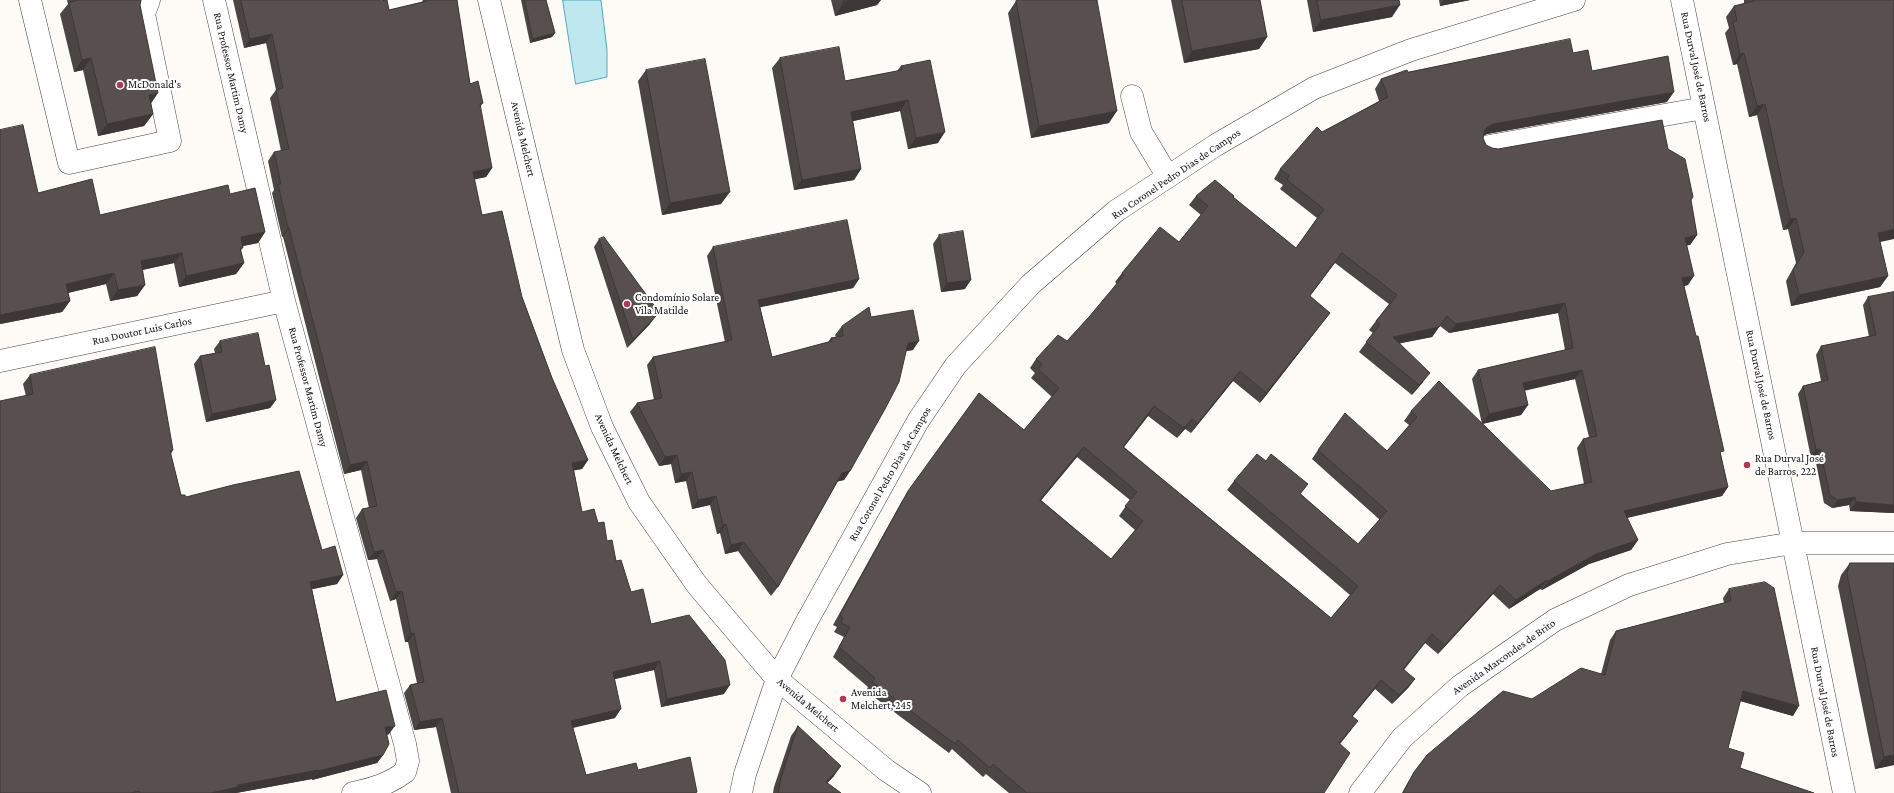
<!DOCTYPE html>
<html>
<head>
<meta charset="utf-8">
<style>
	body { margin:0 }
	canvas { display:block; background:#fefaf5 }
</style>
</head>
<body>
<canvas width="1894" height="793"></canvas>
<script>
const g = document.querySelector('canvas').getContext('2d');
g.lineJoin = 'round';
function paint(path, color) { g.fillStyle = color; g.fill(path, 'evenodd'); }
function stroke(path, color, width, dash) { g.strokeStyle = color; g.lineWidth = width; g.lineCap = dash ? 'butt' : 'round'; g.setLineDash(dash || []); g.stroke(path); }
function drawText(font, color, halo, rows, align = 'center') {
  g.font = font + ' "Crimson Pro",serif'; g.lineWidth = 4; g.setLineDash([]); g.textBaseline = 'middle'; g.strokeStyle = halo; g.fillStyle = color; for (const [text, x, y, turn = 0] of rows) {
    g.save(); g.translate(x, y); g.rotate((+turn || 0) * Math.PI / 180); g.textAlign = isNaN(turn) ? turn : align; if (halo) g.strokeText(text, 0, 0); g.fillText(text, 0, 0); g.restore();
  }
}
const water = new Path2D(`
	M563,0H601L607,50V77L576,84Z`);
paint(water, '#bfe7ef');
stroke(water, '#4fa7bd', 1);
const minor = new Path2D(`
	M30,0L69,163L170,141L144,14L149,0
	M214,0L284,301L405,744L408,761L405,772C389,784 372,789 353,793
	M489,0L573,350L602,427L639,502L697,585L777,679L886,770L920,793
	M1682,0L1844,793
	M1132,96L1141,132L1168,177
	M1489,146L1704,108
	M0,361L284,301
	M741,793L745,774L777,679L807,621L918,421L956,365L1031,284L1116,211L1216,145L1314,88L1411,50L1574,0
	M1360,793L1402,738L1460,686L1555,620L1629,585L1727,554L1793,543H1894`);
stroke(minor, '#434343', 23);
stroke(minor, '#fff', 22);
paint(new Path2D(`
	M67,0H141L140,5L150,104L153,114L144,126L98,136L83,70L74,72L60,14L68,4Z
	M233,0H380L389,10L422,2L423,0H457L470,84L483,103L480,107L492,168L486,177L474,179L482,215L522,297L552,378L588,460L582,469L574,470L582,512L598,523L607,541L631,592L651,624L724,694L661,707L654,670L614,679L615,718L573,728L586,775L638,770L697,793H451L436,727L414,730L404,693L410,685L417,683L408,642H405L396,599L390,601L377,559L368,560L356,518L362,509L369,508L361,470L344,474L283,237H282L272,193L274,190L268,161L274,152L281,151L270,98L276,90L266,43L244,48Z
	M521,0H546L555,33L552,37L530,43Z
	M831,0H881L877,5L835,16Z
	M1171,0H1260L1267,37L1259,49L1184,63Z
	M1307,0H1399L1392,17L1313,32Z
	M1439,0H1470L1440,6Z
	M1744,0H1894L1880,242L1888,276L1880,287L1791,306L1786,281L1796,263L1788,229L1783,230L1757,115L1749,117L1737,64L1733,65L1725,33L1729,28L1726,17L1734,6L1744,4Z
	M1016,1L1109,123L1031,138L1008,13Z
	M1573,53L1592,71L1667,102L1487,134L1484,135L1483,138L1486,145L1492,148L1498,149H1668L1691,200L1697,235L1690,245H1686L1688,285L1684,286L1728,487L1722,496L1627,518L1638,540L1631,550L1589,564L1542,590L1540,589L1509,609L1493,594L1438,654L1425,643L1404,670L1415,679L1408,688L1392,704L1375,689L1353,716L1351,730L1340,744L1324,793H1009L986,774L983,777L952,749L949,753L866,691L868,687L833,657L844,637L834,632L837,627L833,625L902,501L979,393L1024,430L1052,397L1031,378L1035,373L1030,368L1036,359L1067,341L1089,317L1117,284L1115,282L1122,273L1179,242L1201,215L1189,205L1196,196L1233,197L1296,248L1317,218L1280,189L1283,185L1274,179L1280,169L1322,132L1379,101L1375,89L1381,79L1408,72ZM1335,263L1389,304L1369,330L1373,333L1359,352L1412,395L1423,382L1400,343L1432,337L1440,326L1449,333L1558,313L1565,350L1478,370L1472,379L1482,424L1521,415L1528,405L1524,391L1575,379L1589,437L1583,439L1577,448L1584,484L1551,491L1411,411L1404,421L1409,425L1387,451L1318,450L1312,459L1380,520L1358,544L1301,494L1234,481L1227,490L1350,595L1331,618L1124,447L1148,416L1177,438L1185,429L1191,433L1233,381L1260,403L1330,313L1310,296ZM1077,457L1130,500L1119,516L1135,530L1111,559L1041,500Z
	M780,58L845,81L897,71L901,66L938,143L908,149L900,111L853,121L861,169L854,180L794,190L772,68Z
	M646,70L721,204L662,215L638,81Z
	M0,130L38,193L100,215L230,194L265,232L258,243L243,246L241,251L244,263L236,274L179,287L174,263L142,270L145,285L137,296L110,301L106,284L68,293L70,301L62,312L0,324Z
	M939,235L965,289L941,292L933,244Z
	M599,239L650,324L627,348L594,247Z
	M713,247L859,279L853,288L760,307L772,357L828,342L831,338L836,337L835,335L842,326L871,317L913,350L906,351L850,471L844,480L838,481L778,587L771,596L738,551L725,554L720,533L717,534L710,505L692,509L686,481L675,483L671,464L659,466L630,412L637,403L654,400L647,365L653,357L725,342L707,256Z
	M1894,292V513L1850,511L1849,505L1832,508L1824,503L1815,458H1811L1798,394L1803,386L1821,381L1816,355L1821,346L1869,337L1863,305L1868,297Z
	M220,341L265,366L276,400L270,408L206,422L194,364L200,356L215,353L214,349Z
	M30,375L173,450L171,454L181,495L322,550L343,575L337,584L312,589L336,702L389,734L387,735L383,755L377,763L312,780V779L236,793H0L26,396L23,384Z
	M1850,563L1894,765L1875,769L1838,586L1841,575Z
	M1729,589L1793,716L1740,701L1728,748L1740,768L1814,793H1402L1408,782L1427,755L1532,699L1601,674L1610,640L1616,631L1724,603L1723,598Z
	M798,726L834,776L827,783L841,793H773L774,787L791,736Z`), '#4b4543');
paint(new Path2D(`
	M852,0H881L877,5L835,16L844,2Z
	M1444,0H1470L1440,6Z
	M1400,5L1392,17L1313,32L1321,20Z
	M555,33L552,37L530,43L533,39Z
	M272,34L266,43L244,48L250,39Z
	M1267,37L1259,49L1184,63L1192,51Z
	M1744,53L1737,64L1733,65L1740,54Z
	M91,58L83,70L74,72L82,60Z
	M1674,92L1667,102L1487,134L1481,137L1487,127L1493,124Z
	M158,93L150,105L149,95Z
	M908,100L900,111L844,123L851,112Z
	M1765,104L1757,115L1749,117L1757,106Z
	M1117,111L1109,123L1031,138L1039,126Z
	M153,114L144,126L98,136L107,124Z
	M945,132L938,143L908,149L916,138Z
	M492,168L486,177L467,181L473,172Z
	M861,169L854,180L794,190L802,180Z
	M730,192L721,204L662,215L670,203Z
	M1796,218L1788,229L1783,230L1790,219Z
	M288,228H289L283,237H282Z
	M1894,229V239L1871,244L1878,233Z
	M265,232L258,243L233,248L241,237Z
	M1697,235L1690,245L1678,247L1685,238Z
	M182,253L174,263L133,272L141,261Z
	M244,263L236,274L179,287L186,276Z
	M114,273L106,284L58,295L66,284Z
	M1694,276L1688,285L1675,288L1682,278Z
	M1888,276L1880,287L1791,306L1799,295Z
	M859,279L853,288L752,309L758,300Z
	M971,280L965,289L941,292L947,283Z
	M145,285L137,296L110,301L118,290Z
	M70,301L62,312L0,324V315Z
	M1565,303L1558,313L1449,333L1456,324Z
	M1330,313L1260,403L1266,393Z
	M656,316L650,324L627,348L633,340Z
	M1439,327L1432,337L1387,346L1393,337Z
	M919,341L913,350L902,352L908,343Z
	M1582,370L1575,379L1516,392L1523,383Z
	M1240,371L1233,381L1191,433L1197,424Z
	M1430,373L1423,382L1412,395L1419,385Z
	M276,400L270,408L206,422L212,414Z
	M1528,405L1521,415L1482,424L1489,414Z
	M1154,406L1148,416L1117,456L1123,447Z
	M1192,419L1185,429L1177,438L1184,428Z
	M1084,447L1077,457L1034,509L1040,500Z
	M1820,449L1815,458H1811L1816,450Z
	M677,455L671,464L659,466L665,457Z
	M588,460L582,469L566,472L572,463Z
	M367,461L361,470L344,474L350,465Z
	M850,471L844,480L836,482L842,473Z
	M692,472L686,481L675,483L681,474Z
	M1728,487L1722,496L1617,520L1624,511Z
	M716,496L710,505L692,509L698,500Z
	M1855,497L1849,505L1832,508L1838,500Z
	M1856,502L1894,505V513L1850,511Z
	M726,524L720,533L717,534L723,525Z
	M1638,540L1631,550L1589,564L1542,590L1548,581L1596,554Z
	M744,542L738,551L725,554L731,545Z
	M383,550L377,559L368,560L374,552Z
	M343,575L337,584L304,591L310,582Z
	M1547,580L1540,589L1509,609L1516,600Z
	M1500,585L1493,594L1438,654L1445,645Z
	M402,591L396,599L390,601L396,592Z
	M414,633L408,642H405L411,634Z
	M1432,634L1425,643L1396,678L1403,669Z
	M660,661L654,670L607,681L613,672Z
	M1415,679L1408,688L1392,704L1399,695Z
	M1381,680L1375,689L1345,725L1352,716Z
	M730,685L724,694L661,707L667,699Z
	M1743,691L1799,706L1793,716L1737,700Z
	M621,709L615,718L565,729L571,721Z
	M442,718L436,727L414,730L420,722Z
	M1358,721L1351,730L1332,753L1339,743Z
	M395,726L389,734L379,736L385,727Z
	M383,755L377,763L312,780L318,771Z
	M1894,755V765L1875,769L1884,757Z
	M841,766L834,776L819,792L826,782Z
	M318,770L312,779L236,793H211L238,785Z`), '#3d3837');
const building = new Path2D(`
	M78,0H141L140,5L158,93L149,95L153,114L107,124L91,58L82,60L69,3Z
	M241,0H380V1L387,0L389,10L427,1V0H457L470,84L478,81L483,103L480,104L492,168L473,172L482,215L502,211L522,297L552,378L588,460L572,463L582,512L594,509L598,523L604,522L607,541L612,540L616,561L621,560L631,592L643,589L651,624L689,615L725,660L730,685L667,699L660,661L613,672L621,709L571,721L586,775L636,763L638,770L690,757L697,792L695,793H459L442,718L420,722L410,685L424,682L414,633L411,634L402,591L396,592L383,550L374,552L362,509L377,506L367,461L350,465L289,228H288L278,184H281L274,152L289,149L276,90L283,88L272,34L250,39Z
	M525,0H546L555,33L533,39Z
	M844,0H852L844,2Z
	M1022,0H1097L1117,111L1039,126L1016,1Z
	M1182,0H1260L1267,37L1192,51Z
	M1317,0H1399L1400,5L1321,20Z
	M1754,0H1894V229L1878,233L1888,276L1799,295L1793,270L1804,252L1796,218L1790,219L1765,104L1757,106L1744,53L1740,54L1733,22L1737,21L1734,6L1754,1Z
	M1570,39L1573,53L1588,50L1592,71L1668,56L1674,92L1493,124L1487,127L1484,132L1483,138L1486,145L1492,148L1498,149L1662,120L1668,149L1685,159L1693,197L1691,200L1697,235L1685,238L1694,276L1682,278L1696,336H1698L1724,451L1720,452L1728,487L1624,511L1638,540L1596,554L1548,581L1547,580L1516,600L1500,585L1445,645L1432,634L1403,669L1415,679L1399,695L1381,680L1352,716L1358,721L1339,743L1350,753L1324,793H1027L993,764L990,768L958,740L955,744L872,682L875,678L839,647L850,627L841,623L843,618L840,615L908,491L979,393L1024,430L1059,388L1038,369L1042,364L1036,359L1058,335L1067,341L1089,317L1124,275L1122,273L1160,227L1179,242L1208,206L1196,196L1215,180L1234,196L1233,197L1296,248L1324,209L1287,180L1289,176L1280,169L1317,127L1322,132L1388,97L1381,79L1407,70L1408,72ZM1342,253L1397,295L1376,321L1380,324L1366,342L1419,385L1430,373L1393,337L1439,327L1447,316L1456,324L1565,303L1573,348L1478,370L1489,414L1528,405L1523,383L1582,370L1597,436L1583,439L1592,482L1551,491L1439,381L1411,411L1417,417L1387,451L1345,413L1318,450L1387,511L1358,544L1300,494L1308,484L1271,454L1266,461L1257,454L1234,481L1358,586L1331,618L1123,447L1154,406L1184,428L1192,419L1197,424L1240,371L1266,393L1330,313L1310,296ZM1084,447L1137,492L1125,506L1143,521L1111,559L1040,500Z
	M839,47L845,81L902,70L901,66L930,60L945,132L916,138L908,100L851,112L861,169L802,180L780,58Z
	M705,59L730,192L670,203L646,70Z
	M23,125L38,193L92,179L100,215L228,185L230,194L255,188L265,232L241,237L243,248H240L244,263L186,276L182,253L141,261L145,285L118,290L114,273L66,284L70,301L0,315V130Z
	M847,220L859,279L758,300L772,357L832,341L831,338L843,336L842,326L869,307L871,317L913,310L919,341L908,343L899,382L885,409L850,471L842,473L778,587L744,542L731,545L726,524L723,525L716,496L698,500L692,472L681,474L677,455L665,457L637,403L662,398L653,357L732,340L713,247Z
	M963,231L971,280L947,283L939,235Z
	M604,237L656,308V316L633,340L599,239Z
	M1894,292V505L1856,502L1855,497L1838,500L1830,495L1820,449L1816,450L1803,386L1828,380L1821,346L1876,335L1868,297Z
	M258,333L265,366L269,365L276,400L212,414L200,356L222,352L220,341Z
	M155,347L173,450L170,451L181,495H185L186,497L233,485L299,471L322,550L335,546L343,575L310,582L336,702L386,690L395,726L385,727L389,744L383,755L318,771V770L238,785V787L211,793H140L139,791L131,793H0V401L33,394L30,375Z
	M1850,563H1894V755L1884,757L1847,574Z
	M1765,582L1774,588L1799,706L1743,691L1728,748L1744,753L1740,768L1814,793H1403L1414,772L1427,755L1503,691L1532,699L1581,668L1605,675L1616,631L1731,601L1729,589Z
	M798,726L841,766L826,782L841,793H778L781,778Z`);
paint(building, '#57504e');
stroke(building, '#3d3837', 1);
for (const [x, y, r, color] of [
	[120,85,4,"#af3956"],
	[627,304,4,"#af3956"],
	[1747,465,4,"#af3956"],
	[843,699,4,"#af3956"]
]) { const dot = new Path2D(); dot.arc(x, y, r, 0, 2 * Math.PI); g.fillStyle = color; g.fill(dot); stroke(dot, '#fff', 1.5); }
drawText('11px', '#101010', '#fff', [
	["Rua Durval José de Barros",1696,67,78],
	["Rua Professor Martim Damy",231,73,77],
	["Avenida Melchert",523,139,77],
	["Rua Coronel Pedro Dias de Campos",1176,174,-34],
	["Rua Doutor Luis Carlos",142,331,-12],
	["Rua Durval José de Barros",1761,385,78],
	["Rua Professor Martim Damy",308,387,75],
	["Avenida Melchert",614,449,65],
	["Rua Coronel Pedro Dias de Campos",890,474,-60],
	["Avenida Marcondes de Brito",1504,657,-35],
	["Rua Durval José de Barros",1825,702,79],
	["Avenida Melchert",808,705,40]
]);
drawText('11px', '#101010', '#fff', [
	["McDonald's",128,85],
	["Condomínio Solare",635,298],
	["Vila Matilde",635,311],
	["Rua Durval José",1755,459],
	["de Barros, 222",1755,472],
	["Avenida",851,693],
	["Melchert, 245",851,706]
], 'left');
</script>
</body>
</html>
